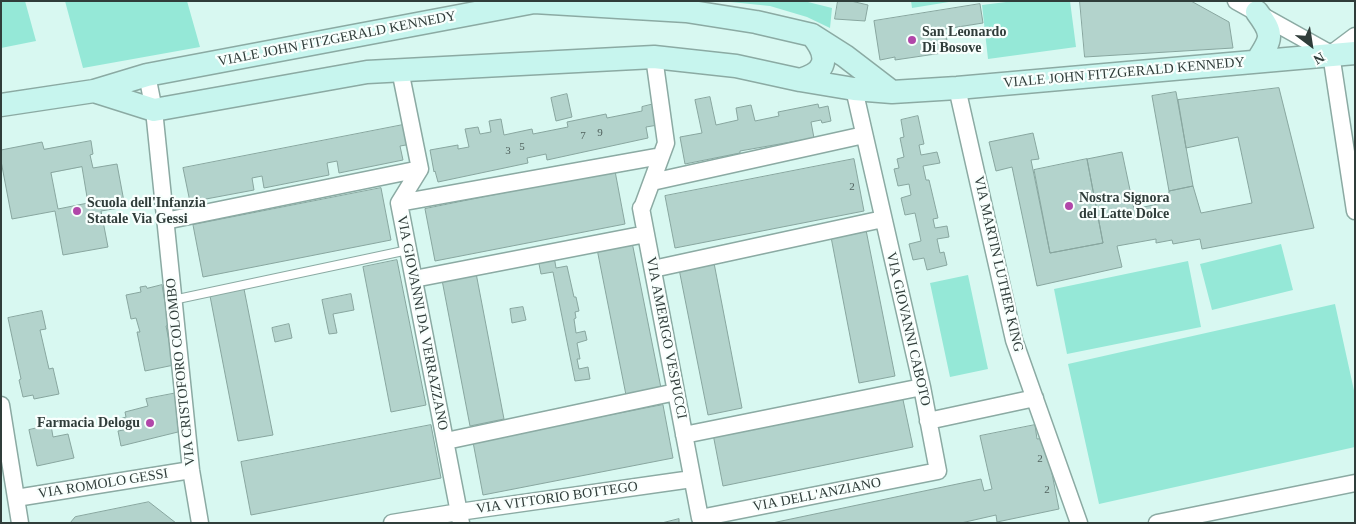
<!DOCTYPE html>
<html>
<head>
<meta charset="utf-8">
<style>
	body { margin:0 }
	#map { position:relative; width:1356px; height:524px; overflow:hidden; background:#d8f8f1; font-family:Georgia,serif }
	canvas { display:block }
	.frame { position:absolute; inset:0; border:2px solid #303d3a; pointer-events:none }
	.north { position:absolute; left:1286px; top:20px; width:50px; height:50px; -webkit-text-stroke:4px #f8fffd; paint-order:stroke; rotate:149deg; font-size:14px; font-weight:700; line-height:20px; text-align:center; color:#303d3a }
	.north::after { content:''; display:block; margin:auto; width:18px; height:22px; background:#303d3a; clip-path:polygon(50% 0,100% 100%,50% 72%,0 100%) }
</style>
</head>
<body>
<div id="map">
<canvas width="1356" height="524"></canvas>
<div class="frame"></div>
<div class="north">N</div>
</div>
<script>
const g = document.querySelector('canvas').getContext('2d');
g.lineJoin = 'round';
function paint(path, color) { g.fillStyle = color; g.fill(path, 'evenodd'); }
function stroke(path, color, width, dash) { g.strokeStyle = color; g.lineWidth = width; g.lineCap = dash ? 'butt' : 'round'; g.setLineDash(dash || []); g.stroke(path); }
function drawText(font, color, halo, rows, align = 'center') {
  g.font = font + ' Georgia,serif'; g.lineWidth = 4.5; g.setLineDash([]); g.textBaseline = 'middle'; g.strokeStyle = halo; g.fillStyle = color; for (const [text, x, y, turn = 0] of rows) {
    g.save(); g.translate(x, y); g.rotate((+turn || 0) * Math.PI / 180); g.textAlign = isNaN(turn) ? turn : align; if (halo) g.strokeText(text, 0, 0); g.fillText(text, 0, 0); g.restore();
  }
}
paint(new Path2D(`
	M1,1H25L36,41L1,48Z
	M65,1H187L200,47L83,68Z
	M721,1H804L832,8L830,28L807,17L770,6Z
	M911,1H955L912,8Z
	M1014,1H1070L1076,47L988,59L982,5Z
	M1281,244L1293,290L1212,310L1200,264Z
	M1188,261L1201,327L1067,354L1054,289Z
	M968,275L988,369L950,377L930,283Z
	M1335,304L1355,395V447L1099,504L1068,364Z`), '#95e8d7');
const building = new Path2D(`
	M838,1H851L868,5L865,21L835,19Z
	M1080,1H1191L1229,22L1233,48L1085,57Z
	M980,4L983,23L945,29L949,52L895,60V57L880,60L874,21Z
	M1279,88L1314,228L1202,249L1200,239L1173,244L1172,240L1156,243V239L1117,246L1122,267L1037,286L1012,167L996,171L989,142L1033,133L1039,159L1031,160L1050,253L1103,243L1087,159L1122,152L1134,209L1168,202L1169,191L1193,186L1201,213L1252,203L1238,137L1186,148L1178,100Z
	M1176,92L1193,186L1169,191L1152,96Z
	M567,94L572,117L556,121L551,98Z
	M710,97L716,125L738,120L736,108L751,105L755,121L779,116L778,112L818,104L819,108L828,106L831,121L822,123L821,120L811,122L814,138L740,151V153L685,164L680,137L702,133L695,100Z
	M654,104L658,125L646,127L648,138L547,160L546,154L527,158L528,163L438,182L435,171L434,172L430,150L458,145V149L469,147L465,129L478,127L480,134L491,132L489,121L501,119L504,135L532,129L533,134L568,127L567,122L606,114L607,118L642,111V107Z
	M918,116L924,144L919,145L921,155L937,152L940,163L923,166L926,180H929L938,218L933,219L935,228L947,226L949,237L937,239L940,253L944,252L947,265L927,270L924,258L913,260L909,244L921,241L915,213L905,215L901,198L911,195L909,184L898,186L894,169L899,168L897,159L904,157L900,138L904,137L901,120Z
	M408,124L412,144L400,146L403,160L339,173L337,161L327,163L329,175L264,188L262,176L252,178L254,190L190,202L183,168Z
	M91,141L93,154L90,155L93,168L117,164L125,207L101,211L108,247L63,255L55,211L12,219L1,161V150L42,142L44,149ZM82,167L88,203L58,209L51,173Z
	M854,159L864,211L675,248L665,196Z
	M1087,159L1103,243L1050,253L1034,170Z
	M615,171L625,224L435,261L425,209Z
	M381,188L391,240L203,277L193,225Z
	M866,230L895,376L859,383L831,237Z
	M632,242L661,388L626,395L597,249Z
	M554,256L556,268L567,266L574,297H576L579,311L575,312L576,318L574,319L576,333L585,331L587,340L577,343L580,359H577L579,369L588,367L590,379L575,381L553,272L541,274L538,259Z
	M397,260L426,405L391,412L363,267Z
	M714,263L742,408L708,415L679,269Z
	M476,273L504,419L470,426L442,280Z
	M162,285L169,325L166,326L174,365L145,371L137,332H140L136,318L131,319L126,295L141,292L140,287L146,286L147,288Z
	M244,289L273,435L238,441L210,296Z
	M351,294L354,310L333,314L337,333L329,334L322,300Z
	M523,307L526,320L512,323L510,309Z
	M42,311L46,329L40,330L49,369L53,368L59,394L34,399L33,395L23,397L19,380L21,379L8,318Z
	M289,324L292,338L275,342L272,328Z
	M177,393L182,431L121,446L118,431L129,429L127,424L114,427L113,421L126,417L125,412L148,406L146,399Z
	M902,395L913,447L723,486L713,434Z
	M663,405L673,458L483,495L473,442Z
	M51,425L53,437L68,434L74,458L37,466L29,430Z
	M431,425L441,478L251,515L241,462Z
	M1035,425L1037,439L1045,438L1059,509L997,522L996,515L961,523H772L981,479L984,491L992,489L980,436Z
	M149,502L176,523H70L75,517Z
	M679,519V523H662Z`);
paint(building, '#b3d3cc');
stroke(building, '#88a69f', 1);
const lane = new Path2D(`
	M173,300L408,250`);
const street = new Path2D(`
	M1236,1L1331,54
	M1331,54L1355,211
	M1331,54L1355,36
	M654,57L666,143L642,208H641L700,518L938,471L922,387L854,89
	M400,70L420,169L399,203L461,523
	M147,75L154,110L191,470L200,523
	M957,88L1014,340L1079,523
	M652,182L864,135
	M399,203L661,156
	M165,221L420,169
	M653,269L883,219
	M414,279L646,234
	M1,405L20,523
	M928,421L1035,398
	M684,435L922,387
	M446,441L676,392
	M16,498L191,470
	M392,523L459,512L692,479
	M1157,523L1355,483`);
const secondary = new Path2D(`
	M1257,61C1272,38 1274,35 1257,12
	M800,80C827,72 830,57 812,35
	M94,91L154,110L367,72L654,57L736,66L800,80L854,89L892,92L957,88L1355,53
	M1,105L94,91L147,75L534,2L686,11L756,22L812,35L845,56L892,92`);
stroke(lane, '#8baaa3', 10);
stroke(street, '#8baaa3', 19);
stroke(secondary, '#8baaa3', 25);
stroke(lane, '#fff', 8);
stroke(street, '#fff', 16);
stroke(secondary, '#c7f5ee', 22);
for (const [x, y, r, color] of [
	[912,40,5,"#b147a9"],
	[1069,206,5,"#b147a9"],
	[77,211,5,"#b147a9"],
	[150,423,5,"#b147a9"]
]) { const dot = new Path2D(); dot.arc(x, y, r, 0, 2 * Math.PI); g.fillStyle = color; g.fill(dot); stroke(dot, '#f8fffd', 2); }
drawText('11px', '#51625e', null, [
	["9",600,133],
	["7",583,136],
	["5",522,147],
	["3",508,151],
	["2",852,187],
	["2",1040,459],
	["2",1047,490]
]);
drawText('bold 14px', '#303d3a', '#f8fffd', [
	["San Leonardo",922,32],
	["Di Bosove",922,48],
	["Nostra Signora",1079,198],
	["del Latte Dolce",1079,214],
	["Scuola dell'Infanzia",87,203],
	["Statale Via Gessi",87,219],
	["Farmacia Delogu",140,423,"right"]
], 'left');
drawText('14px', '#303d3a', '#f8fffd', [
	["VIALE JOHN FITZGERALD KENNEDY",337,39,-11],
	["VIALE JOHN FITZGERALD KENNEDY",1124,73,-5],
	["VIA MARTIN LUTHER KING",998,264,77],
	["VIA GIOVANNI DA VERRAZZANO",422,323,79],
	["VIA GIOVANNI CABOTO",908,329,77],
	["VIA AMERIGO VESPUCCI",666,338,79],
	["VIA CRISTOFORO COLOMBO",181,372,-96],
	["VIA ROMOLO GESSI",103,484,-9],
	["VIA DELL'ANZIANO",817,495,-11],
	["VIA VITTORIO BOTTEGO",557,498,-8]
]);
</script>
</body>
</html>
